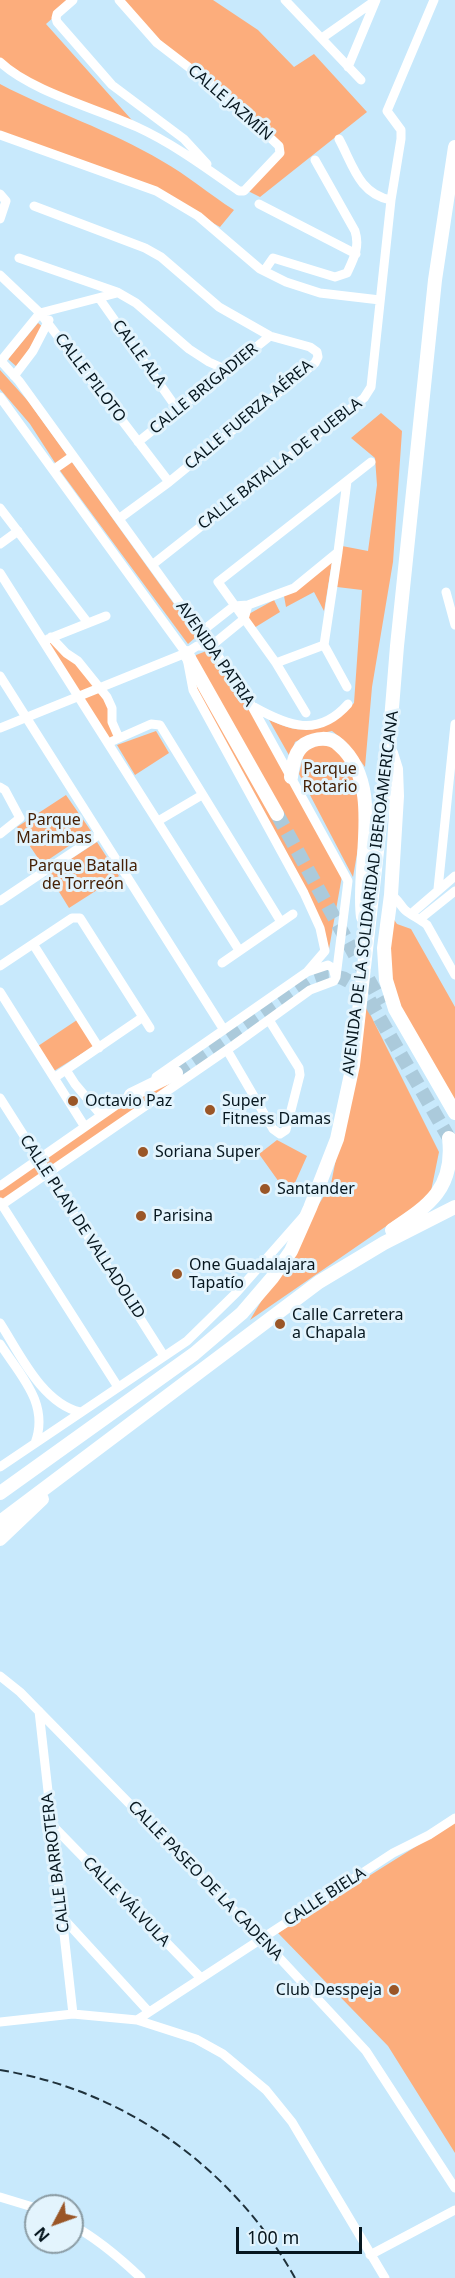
<!DOCTYPE html>
<html>
<head>
<meta charset="utf-8">
<style>
	body { margin:0 }
	#map { position:relative; width:455px; height:2278px; overflow:hidden; background:#c8e9fc; font-family:"Noto Sans",sans-serif }
	canvas { display:block }
	.north { position:absolute; left:24px; top:2194px; width:60px; height:60px; box-sizing:border-box; background:#e3f4fd; border:2px solid #8b9ca4; border-radius:50%; rotate:229deg; font-size:16px; font-weight:700; line-height:24px; text-align:center; color:#07171f }
	.north::after { content:''; display:block; margin:auto; width:21px; height:27px; background:#9a5627; clip-path:polygon(50% 0,100% 100%,50% 72%,0 100%) }
	.scale { position:absolute; left:236px; top:2227px; width:126px; height:27px; box-sizing:border-box; border:3px solid #07171f; border-top:0; padding-left:8px; font-size:18px; line-height:21px; white-space:nowrap; color:#07171f; -webkit-text-stroke:4px #e3f4fd; paint-order:stroke }
</style>
</head>
<body>
<div id="map">
<canvas width="455" height="2278"></canvas>
<div class="north">N</div>
<div class="scale">100 m</div>
</div>
<script>
const g = document.querySelector('canvas').getContext('2d');
g.lineJoin = 'round';
function paint(path, color) { g.fillStyle = color; g.fill(path, 'evenodd'); }
function stroke(path, color, width, dash) { g.strokeStyle = color; g.lineWidth = width; g.lineCap = dash ? 'butt' : 'round'; g.setLineDash(dash || []); g.stroke(path); }
function drawText(font, color, halo, rows, align = 'center') {
  g.font = font + ' "Noto Sans",sans-serif'; g.lineWidth = 6; g.setLineDash([]); g.textBaseline = 'middle'; g.strokeStyle = halo; g.fillStyle = color; for (const [text, x, y, turn = 0] of rows) {
    g.save(); g.translate(x, y); g.rotate((+turn || 0) * Math.PI / 180); g.textAlign = isNaN(turn) ? turn : align; if (halo) g.strokeText(text, 0, 0); g.fillText(text, 0, 0); g.restore();
  }
}
paint(new Path2D(`
	M0,0H73L46,24L139,128L30,83L0,62Z
	M118,0H213L258,30L294,67L314,54L367,112L260,197L246,190L280,151L221,92L157,43Z
	M0,84C53,112 110,130 162,161C187,175 209,194 234,210L220,227L156,191L0,134Z
	M38,323L44,328C33,340 27,354 17,367L8,359Z
	M0,370L28,401L197,636L188,644L61,472L30,424L0,389Z
	M381,413L402,431L393,562L372,687L365,767L346,742L332,731L307,736L295,742L290,757L269,720C277,723 287,728 296,729C318,731 339,717 354,703L362,590L337,587L342,546L368,551L377,485L375,458L351,438Z
	M332,562L324,611L314,592L286,607L284,596Z
	M274,600L280,612L254,628L247,615Z
	M51,637L77,660L108,700L116,737L108,743L45,644Z
	M209,650L240,692L342,876L329,949L197,690L191,666L196,655Z
	M156,731L169,753L135,775L117,745Z
	M317,744H328L341,751L354,768L362,825L353,877L299,774L304,753Z
	M66,795L91,831L42,864L17,827Z
	M97,842L119,876L69,908L48,874Z
	M391,915L397,924L411,929L455,1007V1101L391,999Z
	M366,1006L439,1152L430,1196L250,1320L331,1184Z
	M77,1020L94,1046L54,1071L38,1046Z
	M177,1082L0,1206V1186L131,1095Z
	M277,1140L307,1156L289,1196L259,1154Z
	M455,1822V2153L388,2046L278,1933Z`), '#fcad7c');
stroke(new Path2D(`
	M277,814L382,1004
	M176,1073L310,981C336,970 348,978 367,996L449,1138`), '#abcadb', 14, [14, 7]);
stroke(new Path2D(`
	M73,0L57,14L56,18L57,22L112,85L184,139L207,164
	M285,0L361,80
	M322,38L376,0
	M0,62C30,91 98,109 137,127C174,144 206,168 239,191H244L280,153L279,146L221,92L157,43L119,0
	M348,67L376,0
	M0,135L156,191L198,216L260,269L286,282L320,293L380,300
	M339,139C353,165 359,194 391,200
	M0,194L6,201L0,219
	M259,204L356,254
	M34,206L145,248L161,257L219,307L270,336L310,347L317,352L318,357L315,363L169,482L120,518
	M19,258L117,292L136,303L189,349L209,362L227,370
	M264,271L273,258L335,277L347,273C354,258 360,247 355,231L315,160
	M0,275L40,313L169,482
	M99,298L178,410
	M0,360L19,381L244,692L348,881L336,977L334,981
	M1,361L40,313L117,293
	M14,376L33,351L49,320
	M0,397L186,653L193,690L304,893L320,928L325,951L307,972
	M138,442L270,336
	M53,470L73,456
	M347,481L338,552L324,645L347,687
	M0,508L88,623
	M0,544L18,531
	M152,565L364,398L371,387L391,200L401,139V130L387,111L434,0
	M0,573L239,950
	M446,592L455,625
	M200,635L201,632L234,606L248,605L294,588L338,552
	M51,637L66,653L78,661L107,697L112,708V722L119,738
	M48,639L106,616
	M276,663L324,645
	M0,676L224,1030
	M254,707C288,726 318,738 348,704
	M306,713L276,663L218,582L371,462
	M0,728L186,653L197,646H211L244,619L248,605
	M108,743L151,724L160,725L281,922
	M0,787L5,790L20,818L0,834
	M158,821L202,795
	M438,889L455,724
	M391,895C398,899 400,905 405,910C412,916 420,919 427,925L455,975
	M0,901L100,834
	M411,914L455,876
	M420,919L455,891
	M33,944L99,1048
	M222,963L293,914
	M0,966L72,918H80L150,1028
	M0,992L85,1127
	M227,1050L273,1129L280,1134L286,1130L300,1075L299,1068L269,1020
	M66,1070L75,1084L101,1115
	M156,1077L307,972L328,965L333,968L335,976
	M54,1078L143,1017
	M0,1098L164,1356
	M0,1186L135,1092
	M0,1202L118,1387
	M0,1206L234,1045L310,990L334,981
	M0,1323C20,1354 42,1403 80,1412
	M0,1344C20,1375 50,1404 35,1443
	M0,1467L187,1341L237,1292L303,1217
	M0,1676L20,1692L261,1938L366,2051L455,2188
	M39,1711L73,2014
	M52,1825L201,1978
	M62,1917L149,2012
	M137,2020L393,1853L429,1835L455,1818
	M0,2022L73,2014L137,2020L196,2039L223,2054L266,2090L292,2122L385,2278
	M0,2197L36,2208
	M72,2225C98,2239 120,2258 141,2278
	M370,2255L455,2210`), '#fff', 9);
stroke(new Path2D(`
	M186,653L277,814
	M391,753L396,769L397,796L391,895L384,948L386,980L395,1009L455,1113
	M291,777C293,765 294,752 305,744C315,738 330,736 339,745C385,785 356,864 363,917
	M131,1095L176,1073
	M392,1230C428,1206 455,1189 449,1138
	M0,1493L194,1354L242,1313L272,1278L291,1251L310,1208L337,1139L353,1065L389,745L397,646L435,280L455,147
	M0,1522L319,1282L384,1243L455,1207
	M0,1539L42,1499`), '#fff', 14);
stroke(new Path2D(`
	M0,2070C125,2090 233,2168 295,2278`), '#1f313b', 2, [9, 4.5]);
for (const [x, y, r, color] of [
	[73,1101,6,"#9a5627"],
	[210,1110,6,"#9a5627"],
	[143,1152,6,"#9a5627"],
	[265,1189,6,"#9a5627"],
	[141,1216,6,"#9a5627"],
	[177,1274,6,"#9a5627"],
	[280,1324,6,"#9a5627"],
	[394,1990,6,"#9a5627"]
]) { const dot = new Path2D(); dot.arc(x, y, r, 0, 2 * Math.PI); g.fillStyle = color; g.fill(dot); stroke(dot, '#e3f4fd', 2); }
drawText('16px', '#07171f', '#e3f4fd', [
	["CALLE JAZMÍN",230,103,41],
	["CALLE ALA",139,354,54],
	["CALLE PILOTO",90,378,53],
	["CALLE BRIGADIER",204,389,-39],
	["CALLE FUERZA AÉREA",249,415,-40],
	["CALLE BATALLA DE PUEBLA",280,464,-38],
	["AVENIDA PATRIA",215,654,55],
	["AVENIDA DE LA SOLIDARIDAD IBEROAMERICANA",371,893,-83],
	["CALLE PLAN DE VALLADOLID",82,1227,57],
	["CALLE BARROTERA",56,1863,-97],
	["CALLE PASEO DE LA CADENA",205,1881,46],
	["CALLE BIELA",325,1897,-33],
	["CALLE VÁLVULA",126,1902,46]
]);
drawText('16px', '#462106', '#e3f4fd', [
	["Parque",330,769],
	["Rotario",330,787],
	["Parque",54,820],
	["Marimbas",54,838],
	["Parque Batalla",83,866],
	["de Torreón",83,884]
]);
drawText('16px', '#07171f', '#e3f4fd', [
	["Octavio Paz",85,1101],
	["Super",222,1101],
	["Fitness Damas",222,1119],
	["Soriana Super",155,1152],
	["Santander",277,1189],
	["Parisina",153,1216],
	["One Guadalajara",189,1265],
	["Tapatío",189,1283],
	["Calle Carretera",292,1315],
	["a Chapala",292,1333],
	["Club Desspeja",382,1990,"right"]
], 'left');
</script>
</body>
</html>
